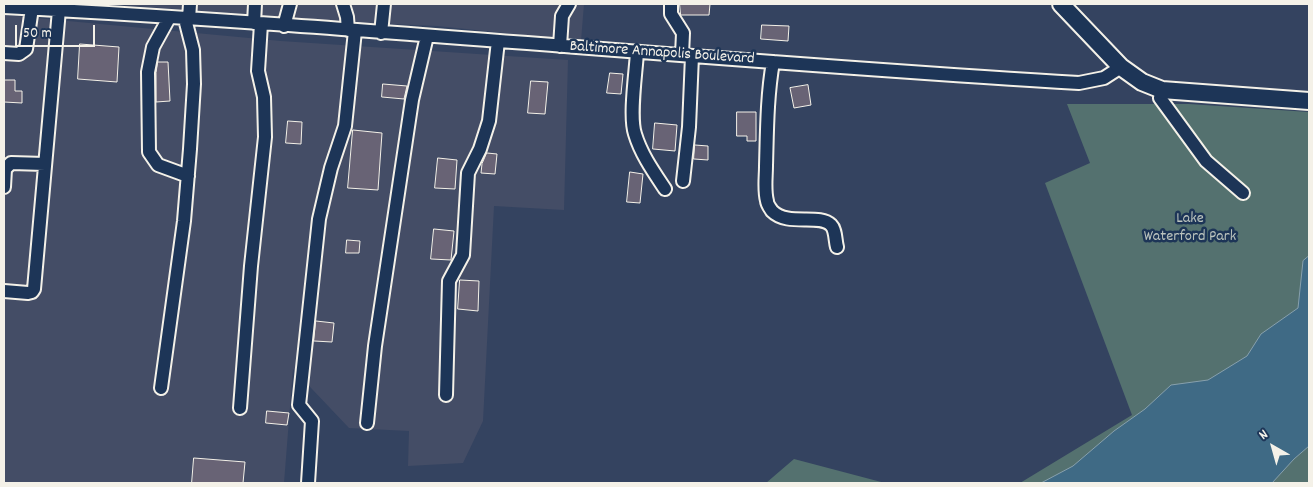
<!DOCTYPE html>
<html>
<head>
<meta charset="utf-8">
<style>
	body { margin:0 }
	#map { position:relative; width:1313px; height:487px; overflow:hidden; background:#344360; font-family:Dekko,sans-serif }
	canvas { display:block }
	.frame { position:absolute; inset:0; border:5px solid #f4f1e8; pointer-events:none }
	.north { position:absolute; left:1248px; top:422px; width:50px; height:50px; -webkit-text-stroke:4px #1d3557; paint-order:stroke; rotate:322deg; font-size:14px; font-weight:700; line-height:20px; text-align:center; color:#f4f1e8 }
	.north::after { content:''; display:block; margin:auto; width:18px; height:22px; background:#f4f1e8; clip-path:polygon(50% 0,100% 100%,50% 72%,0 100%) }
	.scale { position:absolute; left:15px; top:25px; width:80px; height:22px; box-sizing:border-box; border:2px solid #f4f1e8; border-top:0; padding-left:6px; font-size:15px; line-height:18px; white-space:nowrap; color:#f4f1e8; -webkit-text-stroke:4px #1d3557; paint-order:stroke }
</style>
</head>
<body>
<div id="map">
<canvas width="1313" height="487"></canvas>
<div class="frame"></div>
<div class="north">N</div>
<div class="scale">50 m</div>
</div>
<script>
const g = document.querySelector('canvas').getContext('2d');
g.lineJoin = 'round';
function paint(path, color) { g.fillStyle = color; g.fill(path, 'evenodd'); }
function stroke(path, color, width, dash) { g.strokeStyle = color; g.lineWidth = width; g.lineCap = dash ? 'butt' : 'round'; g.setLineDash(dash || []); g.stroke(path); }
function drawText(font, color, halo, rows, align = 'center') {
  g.font = font + ' Dekko,sans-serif'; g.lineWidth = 5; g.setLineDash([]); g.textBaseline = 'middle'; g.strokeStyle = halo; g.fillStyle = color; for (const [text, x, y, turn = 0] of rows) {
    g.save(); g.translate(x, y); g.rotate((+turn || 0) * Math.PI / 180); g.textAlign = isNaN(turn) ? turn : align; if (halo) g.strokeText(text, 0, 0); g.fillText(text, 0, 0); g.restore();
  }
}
paint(new Path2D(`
	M109,4H584L581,41L437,26L367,23Z
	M4,15L281,41L568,60L564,210L494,206L483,421L463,463L408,466L409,431L349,428L293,369L284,483H4Z`), '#444d66');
paint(new Path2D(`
	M1067,104H1189L1309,112V483H1020L1132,415L1045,183L1090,163Z
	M794,459L885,483H766Z`), '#54716f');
const water = new Path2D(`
	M1309,256V446L1294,459L1272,483H1041L1073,466L1114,431L1145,409L1171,385L1208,380L1247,356L1261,334L1298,308L1303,261Z`);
paint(water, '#3f6a85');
stroke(water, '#87a0ad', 1);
const building = new Path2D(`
	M680,4H710L709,15H681Z
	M762,25L789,26L788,41L761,39Z
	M80,44L119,47L117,82L78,79Z
	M158,62H168L170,101L156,102V73Z
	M610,73L623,74L621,94L607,93Z
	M4,80H15V91H22V103L4,102Z
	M531,81L548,82L545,114L528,113Z
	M383,84L407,86L404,99L382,97Z
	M808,85L811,105L794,108L790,88Z
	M737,112H756V141H747V136H737Z
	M288,121L302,122L301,144L286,143Z
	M655,123L677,125L675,151L653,149Z
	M353,130L382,133L378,190L348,188Z
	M695,145L708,146V160L694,159Z
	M487,153L497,154L495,174L481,173L482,164Z
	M438,158L457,160L455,189L435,188Z
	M630,172L643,174L640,203L627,202Z
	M434,229L454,231L451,260L431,259Z
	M347,240L360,241L359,253H346Z
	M460,280L479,281L478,311L458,309Z
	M316,321L334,323L332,342L314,341Z
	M267,411L289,413L287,425L266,423Z
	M194,458L245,462L243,483H192Z`);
paint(building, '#686375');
stroke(building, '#f4f1e8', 1);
const minor = new Path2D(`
	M343,4L347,17L348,30
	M671,4V14L683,33L682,55
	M4,7C362,26 720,62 1079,83L1104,78L1121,67
	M169,18L153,47L148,72L149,152L158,165L188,176
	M189,19L190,4
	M254,23L255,4
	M284,26L290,4
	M381,33L384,4
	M560,46L562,16L569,4
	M637,52C636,72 629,116 635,134C641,154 653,171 665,189
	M4,53L19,54L26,49L32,8
	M773,62C767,96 767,131 766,166C766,177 764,190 767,201C767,204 770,208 772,211C788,227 819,213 831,225C836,230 835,240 837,247
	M1162,90L1160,98L1206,161L1243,193
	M683,181L689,127L692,56
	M4,187L5,169L11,163L45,164
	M4,291L28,293L32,292L34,289L59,10
	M161,388L184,221L190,149L194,84L193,50L185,19
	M446,395L449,281L463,255L468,173L480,149L489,121L498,41
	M240,408L251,266L265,137L264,97L258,71L261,24
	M367,423L375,346L412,100L427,36
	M308,483L312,421L299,405L319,219L331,168L345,126L355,31`);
const major = new Path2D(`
	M1061,4L1121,67L1142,82L1162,90L1309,101`);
stroke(minor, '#f4f1e8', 16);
stroke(major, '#f4f1e8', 20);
stroke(minor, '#1d3557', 12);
stroke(major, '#1d3557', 16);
drawText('16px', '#f4f1e8', '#1d3557', [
	["Baltimore Annapolis Boulevard",662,54,4]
]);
drawText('16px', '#bcc4be', '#1d3557', [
	["Lake",1190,220],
	["Waterford Park",1190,238]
]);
</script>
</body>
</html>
